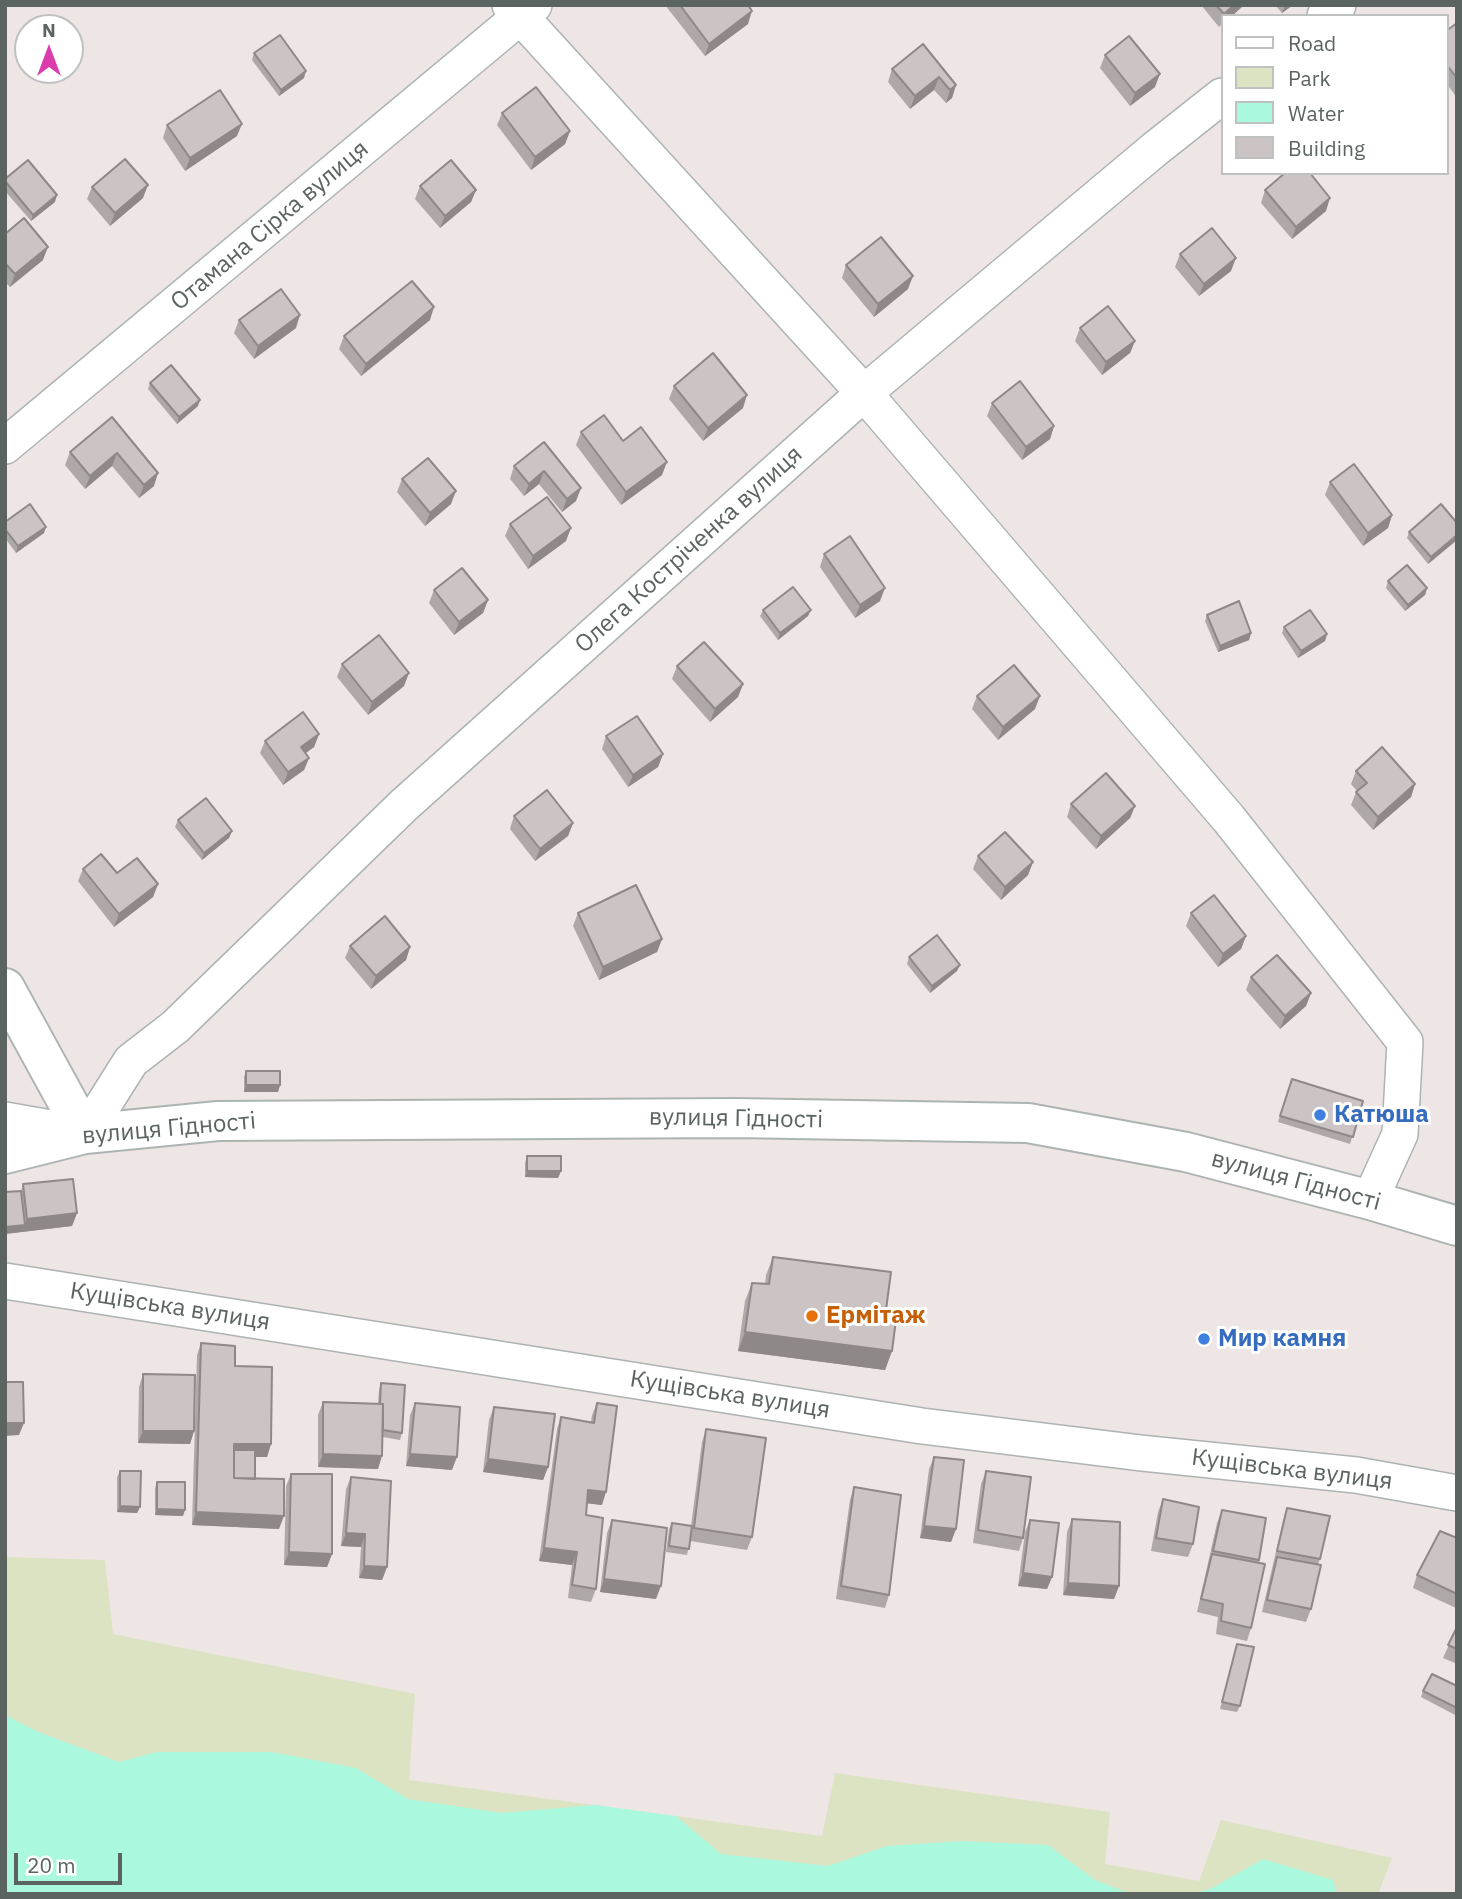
<!DOCTYPE html>
<html>
<head>
<meta charset="utf-8">
<style>
	body { margin:0 }
	#map { position:relative; width:1462px; height:1899px; overflow:hidden; background:#eee5e5; font-family:"IBM Plex Sans",sans-serif }
	canvas { display:block }
	.frame { position:absolute; inset:0; border:7px solid #5c6462; pointer-events:none }
	.legend { position:absolute; left:1221px; top:14px; width:228px; height:161px; box-sizing:border-box; background:#fff; border:2px solid #bec1c0; margin:0; padding:9px 12px; list-style:none; font-size:21px; color:#5c6462 }
	.legend li { display:flex; align-items:center; gap:14px; height:35px }
	.legend b { width:35px; border:2px solid #bec1c0 }
	.north { position:absolute; left:14px; top:14px; width:70px; height:70px; box-sizing:border-box; background:#fff; border:2px solid #bec1c0; border-radius:50%; rotate:0deg; font-size:19px; font-weight:700; line-height:28px; text-align:center; color:#5c6462 }
	.north::after { content:''; display:block; margin:auto; width:24px; height:32px; background:#db3dad; clip-path:polygon(50% 0,100% 100%,50% 72%,0 100%) }
	.scale { position:absolute; left:14px; top:1853px; width:108px; height:32px; box-sizing:border-box; border:4px solid #5c6462; border-top:0; padding-left:9px; font-size:21px; line-height:24px; white-space:nowrap; color:#5c6462; -webkit-text-stroke:5px #fff; paint-order:stroke }
</style>
</head>
<body>
<div id="map">
<canvas width="1462" height="1899"></canvas>
<div class="frame"></div>
<ul class="legend">
<li><b style="height:9px;background:#fff"></b>Road</li>
<li><b style="height:19px;background:#dce3c3"></b>Park</li>
<li><b style="height:19px;background:#aaf8dd"></b>Water</li>
<li><b style="height:19px;background:#cbc3c4"></b>Building</li>
</ul>
<div class="north">N</div>
<div class="scale">20 m</div>
</div>
<script>
const g = document.querySelector('canvas').getContext('2d');
g.lineJoin = 'round';
function paint(path, color) { g.fillStyle = color; g.fill(path, 'evenodd'); }
function stroke(path, color, width, dash) { g.strokeStyle = color; g.lineWidth = width; g.lineCap = dash ? 'butt' : 'round'; g.setLineDash(dash || []); g.stroke(path); }
function drawText(font, color, halo, rows, align = 'center') {
  g.font = font + ' "IBM Plex Sans",sans-serif'; g.lineWidth = 6; g.setLineDash([]); g.textBaseline = 'middle'; g.strokeStyle = halo; g.fillStyle = color; for (const [text, x, y, turn = 0] of rows) {
    g.save(); g.translate(x, y); g.rotate((+turn || 0) * Math.PI / 180); g.textAlign = isNaN(turn) ? turn : align; if (halo) g.strokeText(text, 0, 0); g.fillText(text, 0, 0); g.restore();
  }
}
paint(new Path2D(`
	M5,1557L105,1560L113,1634L415,1694L409,1780L822,1836L835,1773L1110,1812L1105,1864L1199,1881L1221,1820L1392,1858L1378,1894H5Z`), '#dce3c3');
paint(new Path2D(`
	M5,1715L38,1732L119,1762L157,1752H271L356,1768L408,1799L501,1813L595,1805L676,1816L721,1854L828,1866L887,1846L961,1841L1048,1845L1095,1880L1131,1894H5Z
	M1263,1859L1333,1880L1337,1894H1194L1212,1888Z`), '#aaf8dd');
const street = new Path2D(`
	M510,5L864,393L1229,819L1405,1042L1400,1134L1370,1200
	M1325,16L1338,5
	M5,446L534,5
	M5,1120L85,1134L131,1061L175,1027L404,805L864,393L1155,149L1222,96
	M5,1281L922,1426L1141,1453L1356,1475L1457,1493`);
const secondary = new Path2D(`
	M5,988L85,1134
	M5,1154L85,1134L218,1121L735,1118L1028,1123L1186,1152L1370,1200L1457,1226`);
stroke(street, '#adb3b3', 38);
stroke(secondary, '#acb4b2', 42);
stroke(street, '#fff', 35);
stroke(secondary, '#fff', 38);
paint(new Path2D(`
	M665,5H748V24L705,56Z
	M1201,5H1244L1232,16H1222V24L1219,27Z
	M1275,5H1293L1282,13Z
	M1457,23V93L1455,95L1446,83V31Z
	M923,44L956,85L952,98L946,103L934,90L910,109L888,82L892,69Z
	M254,53L304,78L279,96L252,60Z
	M1105,55L1155,87L1130,106L1100,68Z
	M502,113L570,131L565,144L531,170L497,125Z
	M167,125L237,136L185,171L163,138Z
	M5,179L55,202L31,221L5,191Z
	M420,186L476,190L471,202L440,228L415,199Z
	M92,187L143,198L110,226L87,199Z
	M1265,190L1326,211L1292,239L1261,203Z
	M5,234L43,260L10,287L5,282Z
	M1180,254L1231,271L1199,296L1175,267Z
	M846,265L908,289L874,317L842,278Z
	M239,320L296,328L254,359L234,333Z
	M430,320L361,376L339,349L344,336Z
	M1080,328L1135,341L1130,353L1102,375L1075,341Z
	M150,383L198,406L177,424L148,389Z
	M674,386L743,408L703,441L669,399Z
	M992,403L1054,426L1050,439L1022,460L987,416Z
	M112,417L154,486L139,498L112,466L85,489L65,465L70,452Z
	M581,432L623,441L662,475L621,505L576,445Z
	M544,442L576,501L562,512L539,484L524,496L510,479L514,466Z
	M402,479L451,504L425,526L397,492Z
	M1330,482L1392,515L1388,528L1363,546L1325,495Z
	M5,522L44,533L16,553L5,538Z
	M1457,523V540L1428,564L1407,538L1409,532Z
	M510,524L566,541L528,569L505,536Z
	M824,554L880,601L855,618L820,567Z
	M1388,581L1427,588L1425,595L1405,611L1386,588Z
	M434,590L488,600L483,613L454,635L429,603Z
	M763,610L808,616L778,640L760,616Z
	M1207,615L1251,633L1249,640L1218,652L1205,621Z
	M1284,627L1327,634L1325,641L1298,658L1282,633Z
	M342,664L404,686L368,715L337,677Z
	M677,666L743,684L738,697L710,722L672,679Z
	M977,696L1035,709L998,740L972,709Z
	M319,734L314,747L306,753L309,758L304,770L283,785L260,753L265,741Z
	M606,736L663,754L658,767L628,787L602,749Z
	M1356,771L1415,784L1411,797L1373,830L1351,805L1356,792L1357,791L1351,784Z
	M1071,804L1135,806L1130,818L1096,849L1067,817Z
	M514,816L573,823L568,836L535,861L510,829Z
	M178,820L232,831L229,838L202,860L175,827Z
	M978,856L1033,862L1028,875L1001,900L973,869Z
	M83,869L117,873L158,884L153,897L114,927L78,881Z
	M578,913L662,939L657,952L599,980L573,926Z
	M1191,913L1246,936L1241,949L1218,967L1186,926Z
	M350,946L410,947L406,960L371,989L345,958Z
	M909,957L957,971L930,993L907,964Z
	M1251,977L1311,993L1306,1006L1280,1029L1246,990Z
	M246,1071L280,1085L278,1092H244V1077Z
	M1292,1079L1363,1101L1350,1144L1278,1122Z
	M527,1156L561,1171L558,1178L525,1177V1163Z
	M23,1184L77,1213L72,1226L5,1234V1192L21,1191Z
	M773,1257L892,1351L885,1370L738,1351L745,1301L752,1283L765,1284L766,1275Z
	M201,1343L271,1444L267,1457H255V1479L279,1529L192,1525L197,1355Z
	M143,1374L194,1431L190,1444L138,1443L139,1387Z
	M381,1383L402,1433L400,1440L383,1437L378,1469L318,1467V1415L323,1402L378,1404L379,1390Z
	M415,1403L452,1470L406,1466L410,1415Z
	M597,1403L602,1505L587,1503L586,1515L596,1589L591,1602L568,1598L572,1565L539,1561L557,1429L561,1417L591,1422L592,1415Z
	M494,1407L548,1467L543,1480L483,1472L489,1420Z
	M706,1429L752,1537L747,1550L690,1541L687,1555L666,1552L669,1529L672,1523L691,1526L702,1442Z
	M934,1457L956,1529L951,1542L920,1538L929,1469Z
	M120,1471L140,1507L137,1513L117,1512V1477Z
	M986,1471L1023,1538L1019,1551L973,1543L981,1484Z
	M291,1474L332,1554L327,1567L284,1565L286,1486Z
	M351,1477L387,1567L382,1580L359,1578L361,1547L341,1546L346,1489Z
	M157,1482L183,1516L155,1515V1488Z
	M854,1487L889,1595L885,1608L836,1599L850,1500Z
	M1163,1499L1193,1544L1188,1557L1151,1551L1158,1512Z
	M1287,1508L1320,1559L1318,1564L1311,1609L1306,1622L1262,1612L1283,1521Z
	M1222,1510L1259,1560L1251,1628L1247,1641L1216,1634L1218,1617L1197,1612L1217,1523Z
	M1072,1519L1119,1586L1114,1599L1063,1595L1067,1532Z
	M612,1520L656,1599L600,1592L607,1533Z
	M1030,1520L1052,1577L1047,1589L1018,1586L1025,1532Z
	M1457,1538V1607L1456,1608L1413,1588L1417,1575Z
	M1457,1627V1664L1443,1658Z
	M1237,1644L1240,1706L1237,1712L1220,1709Z
	M1457,1686V1716L1421,1697L1423,1691Z`), '#afa8a9');
paint(new Path2D(`
	M1234,5H1244L1232,16H1223L1224,14Z
	M1286,5H1293L1282,13L1285,6Z
	M752,11L748,24L705,56L709,44Z
	M306,71L304,78L279,96L281,90Z
	M1160,74L1155,87L1130,106L1135,93Z
	M939,77L934,90L910,109L915,96Z
	M956,85L952,98L946,103L950,90Z
	M242,124L237,136L185,171L190,158Z
	M570,131L565,144L531,170L535,157Z
	M148,185L143,198L110,226L115,213Z
	M476,190L471,202L440,228L445,216Z
	M57,195L55,202L31,221L33,215Z
	M1330,198L1326,211L1292,239L1296,227Z
	M48,247L43,260L10,287L15,274Z
	M1236,258L1231,271L1199,296L1204,284Z
	M913,276L908,289L874,317L878,304Z
	M434,307L430,320L361,376L366,364Z
	M300,315L296,328L254,359L258,346Z
	M1135,341L1130,353L1102,375L1106,362Z
	M747,395L743,408L703,441L708,428Z
	M200,400L198,406L177,424L179,417Z
	M1054,426L1050,439L1022,460L1026,447Z
	M117,453L112,466L85,489L90,476Z
	M667,462L662,475L621,505L626,492Z
	M544,471L539,484L524,496L529,484Z
	M158,473L154,486L139,498L144,485Z
	M581,488L576,501L562,512L567,499Z
	M456,491L451,504L425,526L430,513Z
	M1392,515L1388,528L1363,546L1368,533Z
	M46,527L44,533L16,553L18,546Z
	M571,528L566,541L528,569L533,556Z
	M1457,535V540L1428,564L1431,557Z
	M885,588L880,601L855,618L860,605Z
	M1427,588L1425,595L1405,611L1408,605Z
	M488,600L483,613L454,635L459,622Z
	M811,610L808,616L778,640L780,633Z
	M1251,633L1249,640L1218,652L1220,646Z
	M1327,634L1325,641L1298,658L1301,651Z
	M409,673L404,686L368,715L372,702Z
	M743,684L738,697L710,722L715,709Z
	M1040,696L1035,709L998,740L1003,727Z
	M319,734L314,747L296,760L301,747Z
	M663,754L658,767L628,787L633,775Z
	M309,758L304,770L283,785L288,772Z
	M1415,784L1411,797L1373,830L1378,817Z
	M1135,806L1130,818L1096,849L1101,836Z
	M573,823L568,836L535,861L540,849Z
	M232,831L229,838L202,860L204,853Z
	M1033,862L1028,875L1001,900L1005,887Z
	M158,884L153,897L114,927L119,914Z
	M1246,936L1241,949L1218,967L1223,954Z
	M662,939L657,952L599,980L603,967Z
	M410,947L406,960L371,989L376,976Z
	M960,965L957,971L930,993L932,986Z
	M1311,993L1306,1006L1280,1029L1285,1016Z
	M246,1085H280L278,1092H244Z
	M527,1171H561L558,1178L525,1177Z
	M77,1213L72,1226L5,1234V1227L25,1225L27,1219Z
	M745,1332L892,1351L885,1370L738,1351Z
	M5,1423H24L19,1435L5,1436Z
	M143,1431H194L190,1444L138,1443Z
	M234,1444H271L267,1457H232Z
	M323,1454L382,1456L378,1469L318,1467Z
	M410,1454L457,1457L452,1470L406,1466Z
	M488,1459L548,1467L543,1480L483,1472Z
	M588,1490L606,1492L602,1505L584,1503Z
	M120,1506L140,1507L137,1513L117,1512Z
	M157,1509L185,1510L183,1516L155,1515Z
	M196,1512L284,1516L279,1529L192,1525Z
	M924,1526L956,1529L951,1542L920,1538Z
	M346,1533L365,1534L361,1547L341,1546Z
	M544,1548L577,1552L572,1565L539,1561Z
	M289,1552L332,1554L327,1567L284,1565Z
	M364,1566L387,1567L382,1580L359,1578Z
	M1023,1573L1052,1577L1047,1589L1018,1586Z
	M604,1579L661,1586L656,1599L600,1592Z
	M1068,1583L1119,1586L1114,1599L1063,1595Z`), '#8e8889');
const building = new Path2D(`
	M680,5H748L752,11L709,44Z
	M1216,5H1234L1224,14Z
	M1457,23V78L1446,64V31Z
	M280,35L306,71L281,90L254,53Z
	M1129,36L1160,74L1135,93L1105,55Z
	M923,44L956,85L950,90L939,77L915,96L892,69Z
	M536,87L570,131L535,157L502,113Z
	M220,90L242,124L190,158L167,125Z
	M125,159L148,185L115,213L92,187Z
	M28,160L57,195L33,215L5,181V179Z
	M451,160L476,190L445,216L420,186Z
	M1285,173H1310L1330,198L1296,227L1265,190Z
	M24,218L48,247L15,274L5,263V234Z
	M1212,228L1236,258L1204,284L1180,254Z
	M881,237L913,276L878,304L846,265Z
	M412,281L434,307L366,364L344,336Z
	M281,289L300,315L258,346L239,320Z
	M1108,306L1135,341L1106,362L1080,328Z
	M713,353L747,395L708,428L674,386Z
	M171,365L200,400L179,417L150,383Z
	M1020,381L1054,426L1026,447L992,403Z
	M604,415L623,441L641,427L667,462L626,492L581,432Z
	M112,417L158,473L144,485L117,453L90,476L70,452Z
	M544,442L581,488L567,499L544,471L529,484L514,466Z
	M428,458L456,491L430,513L402,479Z
	M1354,464L1392,515L1368,533L1330,482Z
	M547,497L571,528L533,556L510,524Z
	M30,504L46,527L18,546L5,529V522Z
	M1441,504L1457,523V535L1431,557L1409,532Z
	M850,536L885,588L860,605L824,554Z
	M1407,565L1427,588L1408,605L1388,581Z
	M462,568L488,600L459,622L434,590Z
	M793,587L811,610L780,633L763,610Z
	M1239,601L1251,633L1220,646L1207,615Z
	M1310,610L1327,634L1301,651L1284,627Z
	M379,635L409,673L372,702L342,664Z
	M704,642L743,684L715,709L677,666Z
	M1014,665L1040,696L1003,727L977,696Z
	M303,712L319,734L301,747L309,758L288,772L265,741Z
	M637,716L663,754L633,775L606,736Z
	M1382,747L1415,784L1378,817L1356,792L1367,783L1356,771Z
	M1106,773L1135,806L1101,836L1071,804Z
	M547,790L573,823L540,849L514,816Z
	M206,798L232,831L204,853L178,820Z
	M1005,832L1033,862L1005,887L978,856Z
	M101,854L117,873L137,858L158,884L119,914L83,869Z
	M636,885L662,939L603,967L578,913Z
	M1214,895L1246,936L1223,954L1191,913Z
	M385,916L410,947L376,976L350,946Z
	M937,935L960,965L932,986L909,957Z
	M1277,955L1311,993L1285,1016L1251,977Z
	M246,1071H280V1085H246Z
	M1292,1079L1363,1101L1353,1137L1280,1116Z
	M527,1156H561V1171H527Z
	M73,1179L77,1213L27,1219L23,1184Z
	M21,1191L25,1225L5,1227V1192Z
	M773,1257L891,1272L886,1310L897,1312L892,1351L745,1332L752,1283L769,1284Z
	M201,1343L235,1346V1366L272,1367L271,1444H234V1478L284,1479V1516L196,1512Z
	M143,1374L195,1375L194,1431H143Z
	M5,1382H23L24,1423H5Z
	M381,1383L405,1385L402,1433L383,1430V1404H380Z
	M323,1402L383,1404L382,1456L323,1454Z
	M415,1403L460,1407L457,1457L410,1454Z
	M597,1403L617,1406L606,1492L588,1490L586,1515L603,1518L596,1589L572,1585L577,1552L544,1548L561,1417L594,1423Z
	M494,1407L555,1414L548,1467L488,1459Z
	M706,1429L766,1438L752,1537L694,1528Z
	M234,1450H255V1479L234,1478Z
	M934,1457L964,1460L956,1529L924,1526Z
	M120,1471H141L140,1507L120,1506Z
	M986,1471L1031,1477L1023,1538L978,1530Z
	M291,1474H332V1554L289,1552Z
	M351,1477L391,1481L387,1567L364,1566L365,1534L346,1533Z
	M157,1482H185V1510L157,1509Z
	M854,1487L901,1495L889,1595L841,1586Z
	M1163,1499L1199,1507L1193,1544L1156,1538Z
	M1287,1508L1330,1516L1320,1559L1277,1551Z
	M1222,1510L1266,1518L1259,1560L1213,1551Z
	M1072,1519L1120,1522L1119,1586L1068,1583Z
	M612,1520L667,1528L661,1586L604,1579Z
	M1030,1520L1059,1523L1052,1577L1023,1573Z
	M672,1523L692,1526L689,1549L669,1546Z
	M1440,1531L1457,1538V1594L1417,1575Z
	M1212,1554L1265,1564L1251,1628L1221,1621L1223,1604L1201,1599Z
	M1277,1557L1321,1565L1311,1609L1267,1600Z
	M1457,1627V1649L1448,1645Z
	M1237,1644L1254,1647L1240,1706L1222,1702Z
	M1432,1674L1457,1686V1708L1423,1691Z`);
paint(building, '#cbc3c4');
stroke(building, '#8e8889', 2);
for (const [x, y, r, color] of [
	[1320,1115,7,"#3f7fe0"],
	[812,1316,7,"#e8710a"],
	[1204,1339,7,"#3f7fe0"]
]) { const dot = new Path2D(); dot.arc(x, y, r, 0, 2 * Math.PI); g.fillStyle = color; g.fill(dot); stroke(dot, '#fff', 2.5); }
drawText('24px', '#5c6462', '#fff', [
	["Отамана Сірка вулиця",270,226,-40],
	["Олега Костріченка вулиця",689,550,-42],
	["вулиця Гідності",736,1119,1],
	["вулиця Гідності",169,1129,-5],
	["вулиця Гідності",1296,1181,15],
	["Кущівська вулиця",170,1307,9],
	["Кущівська вулиця",730,1395,9],
	["Кущівська вулиця",1292,1470,7]
]);
drawText('bold 24px', '#366cbe', '#fff', [
	["Катюша",1334,1115],
	["Мир камня",1218,1339]
], 'left');
drawText('bold 24px', '#c56008', '#fff', [
	["Ермітаж",826,1316]
], 'left');
</script>
</body>
</html>
